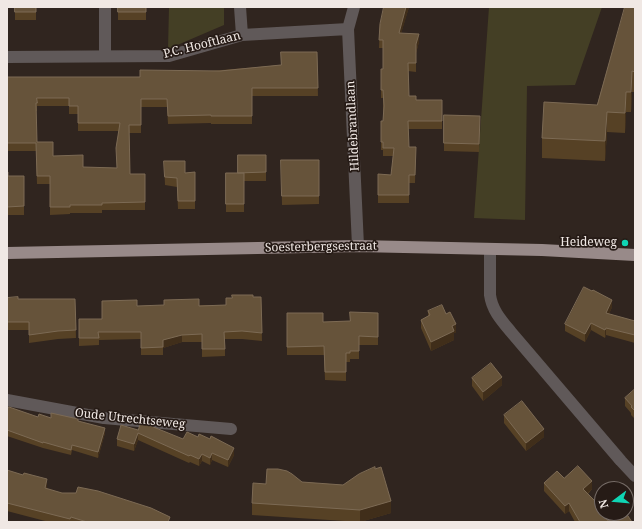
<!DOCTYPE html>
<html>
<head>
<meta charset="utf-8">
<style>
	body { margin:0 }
	#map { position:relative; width:642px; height:529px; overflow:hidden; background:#30251f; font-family:"Noto Serif",serif }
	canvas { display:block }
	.frame { position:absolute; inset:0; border:8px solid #f0e8e4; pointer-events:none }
	.north { position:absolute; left:594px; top:481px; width:40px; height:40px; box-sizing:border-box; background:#261b16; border:1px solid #776d68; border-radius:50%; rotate:254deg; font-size:11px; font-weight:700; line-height:16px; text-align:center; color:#f0e8e4 }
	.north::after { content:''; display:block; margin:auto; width:14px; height:18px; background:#0fd5b4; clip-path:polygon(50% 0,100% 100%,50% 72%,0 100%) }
</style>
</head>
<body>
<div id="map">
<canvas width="642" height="529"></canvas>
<div class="frame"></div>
<div class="north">N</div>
</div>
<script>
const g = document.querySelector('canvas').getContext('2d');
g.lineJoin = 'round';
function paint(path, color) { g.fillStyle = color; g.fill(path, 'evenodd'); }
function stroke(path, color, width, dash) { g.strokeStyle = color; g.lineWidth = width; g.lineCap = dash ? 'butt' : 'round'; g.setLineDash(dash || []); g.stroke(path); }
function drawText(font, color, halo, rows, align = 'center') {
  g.font = font + ' "Noto Serif",serif'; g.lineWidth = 3.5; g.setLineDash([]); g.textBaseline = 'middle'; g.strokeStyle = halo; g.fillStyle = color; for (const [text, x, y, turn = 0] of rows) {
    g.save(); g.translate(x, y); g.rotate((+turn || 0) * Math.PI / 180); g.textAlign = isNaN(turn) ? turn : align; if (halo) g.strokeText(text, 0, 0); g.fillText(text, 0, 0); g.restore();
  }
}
paint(new Path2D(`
	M169,7H224V25L168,49Z
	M489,7H602L575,85L527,86L525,220L474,218Z`), '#443f25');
stroke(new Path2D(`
	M240,7L242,35
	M354,7L348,29L358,246
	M105,56V7
	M7,57L169,56L242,35L348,29
	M490,249V295C492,310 501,320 511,332L621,461L635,476
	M7,400L104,418L231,429`), '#605959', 12);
stroke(new Path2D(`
	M7,253L358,246L542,250L635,255`), '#988a89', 12);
paint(new Path2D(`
	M15,7H36V20H15Z
	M118,7H146V20H118Z
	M409,7L401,33L419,42L416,53V72L408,71L409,96L416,100H442V129H408L409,147H416L415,183H409V203H378V174L391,175L393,156H383V150H381V121H383V98H381V69H383V48H379L380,24Z
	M635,7V92H632L631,112H626L625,133L607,132L605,161L542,158V138L597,105Z
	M317,52L318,96H252V124H211V123L168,124L167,107H141V133H129L130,174H145V210H102V213H70V214L50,215V184H37L36,151H7V77H140L281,65ZM37,106H69V114H78V131H119L117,168L83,167L53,156L37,142L36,111H37Z
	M444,115L480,116L479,152L444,151Z
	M266,155V181H244V212H226V173H238Z
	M281,160H319V204L282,205Z
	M164,161L185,173L195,172V209H178L177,187L165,185Z
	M7,172L8,176H24V215H7Z
	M253,297H261L262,341L242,339H225V356L202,357V342H182L163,348V355H141V339L99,340V345L79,346V319H102L137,306L226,305Z
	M7,298L18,299H75L76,338L58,339L29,343V330H7Z
	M612,307L609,314L635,321V343L606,335L605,338L591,330L585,342L565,331V324Z
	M428,311L456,333H454V340L431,351L421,328V320L428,316Z
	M287,313L323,322L350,321L378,313V345H359V359H350V362H346V381L325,380L324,355H287Z
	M472,378L502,385L483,401L472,386Z
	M635,389V419L631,415V413L625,406V398Z
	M7,412L38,417L51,418L78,421L105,433L98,458L72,450L71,455L43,448L7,436Z
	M504,415L544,437L526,451L504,423Z
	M138,430L183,439L234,455L228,467L212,460L210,465L202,461L199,466L190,462L189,463L138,440L134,451L117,446V439Z
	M375,469L391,513L360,522L252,515V503L266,484L302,482L343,485Z
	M7,470L47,487V489L170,522H49L7,511Z
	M564,478L592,489L588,494L608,521L632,522H575L569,511L565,514L544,491V483Z`), '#564125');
paint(new Path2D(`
	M406,7H409L399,41V33Z
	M419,34V42L416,53V72V44Z
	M632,71V92L631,112V92Z
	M626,92V112L625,133V113Z
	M607,112V132L605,161V141Z
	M612,300V307L606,321V313Z
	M591,323V330L585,342V334Z
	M456,324V333H454V340L431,351V342L452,326Z
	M606,328V335L605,338V330Z
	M182,335V342L163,348V340Z
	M502,377V385L483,401V392Z
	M105,428V433L98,458V452Z
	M544,429V437L526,451V443Z
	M138,433V440L134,451V444Z
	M234,448V455L228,467V460Z
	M212,453V460L210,465V458Z
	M202,454V461L199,466V459Z
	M47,479V487L45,496V488Z
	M592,481V489L583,497V489Z
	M391,501V513L360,522V510Z
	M569,503V511L565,514V506Z`), '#402e1a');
const building = new Path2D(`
	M15,7H36V12H15Z
	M118,7H146V12H118Z
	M384,7H406L399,33L419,34L416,44V63H408L409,96H416V100H442V121H408L409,147H416L415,175H409V195H378V174L391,175L394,148H383V142H381V121H383L384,106L383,90H381V69H383V40H379L380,24Z
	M625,7H635V72L632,71L631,92H626L625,113L607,112L605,141L542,138L544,102L597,105Z
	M281,52H317L318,88H252V116H211V115L168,116L167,99H141V125H129L130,174H145V202L102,203V205H70V207H50V176H37L36,143H7V77H140V70L220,71L281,65ZM37,98H69V106H78V123H120L116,148L117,168L83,167V155L53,156V142H37L36,103H37Z
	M444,115L480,116L479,144L444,143Z
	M238,155H266V172L238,173Z
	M281,160H319V196H282Z
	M164,161H185V173L195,172V201H178L177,178L165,177Z
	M7,172H8V176H24V206L7,207Z
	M226,173H244V204H226Z
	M584,287L592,291L593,290L612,300L606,313L635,321V335L606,328L605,330L591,323L585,334L565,324Z
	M232,295H253V297H261L262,333L242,331L224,332L225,349H202V334L182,335L163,340V347L141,348V332H98L99,338H79V319H102V301L137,300V306L164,305V300L199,299V306L226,305V298H232Z
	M18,297V299H75L76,330L58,331L29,335V322H7V298Z
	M442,305L446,314L450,312L456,324L452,326L454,331L431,342L421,320L430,315L428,311Z
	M350,312L378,313V337L359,336V351H350V353H346V372H325L324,346L287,347V313H323V322L350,321Z
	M491,363L502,377L483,392L472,378Z
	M635,389V411L631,407L632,406L625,398Z
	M522,401L544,429L526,443L504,415Z
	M9,407L38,417L39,414L51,418V413L78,419V421L105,428L98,452L72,445L71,450L43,442V443L7,430V412Z
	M141,422L183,439L187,432L198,437L199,434L210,439L211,436L234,448L228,460L212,453L210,458L202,454L199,459L190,455L189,456L138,433L134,444L117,439L121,425L138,430Z
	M578,466L592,481L583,489L597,503L602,512V513H603L608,521L622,513H626L632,522H580L569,503L565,506L544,483L557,471L564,478Z
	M375,467V469L381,467L391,501L360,510L252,503L253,483L266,484L267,469H278L287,471L292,474L302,482L343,485L359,474Z
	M7,470L23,475L24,473L47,479L45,488L62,493H76L78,487L98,491L151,508L170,517L168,522H87L71,517L70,519L7,503Z`);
paint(building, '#66533a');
stroke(building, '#7c6a54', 1);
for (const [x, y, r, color] of [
	[625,243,4,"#0fd5b4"]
]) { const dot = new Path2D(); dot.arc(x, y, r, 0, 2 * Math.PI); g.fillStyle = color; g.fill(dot); stroke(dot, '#261b16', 1.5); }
drawText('12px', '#f0e8e4', '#261b16', [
	["P.C. Hooftlaan",202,45,-14],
	["Hildebrandlaan",353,126,-93],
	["Soesterbergsestraat",321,247,-1],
	["Oude Utrechtseweg",130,419,6]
]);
drawText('12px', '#f0e8e4', '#261b16', [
	["Heideweg",617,243]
], 'right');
</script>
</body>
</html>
